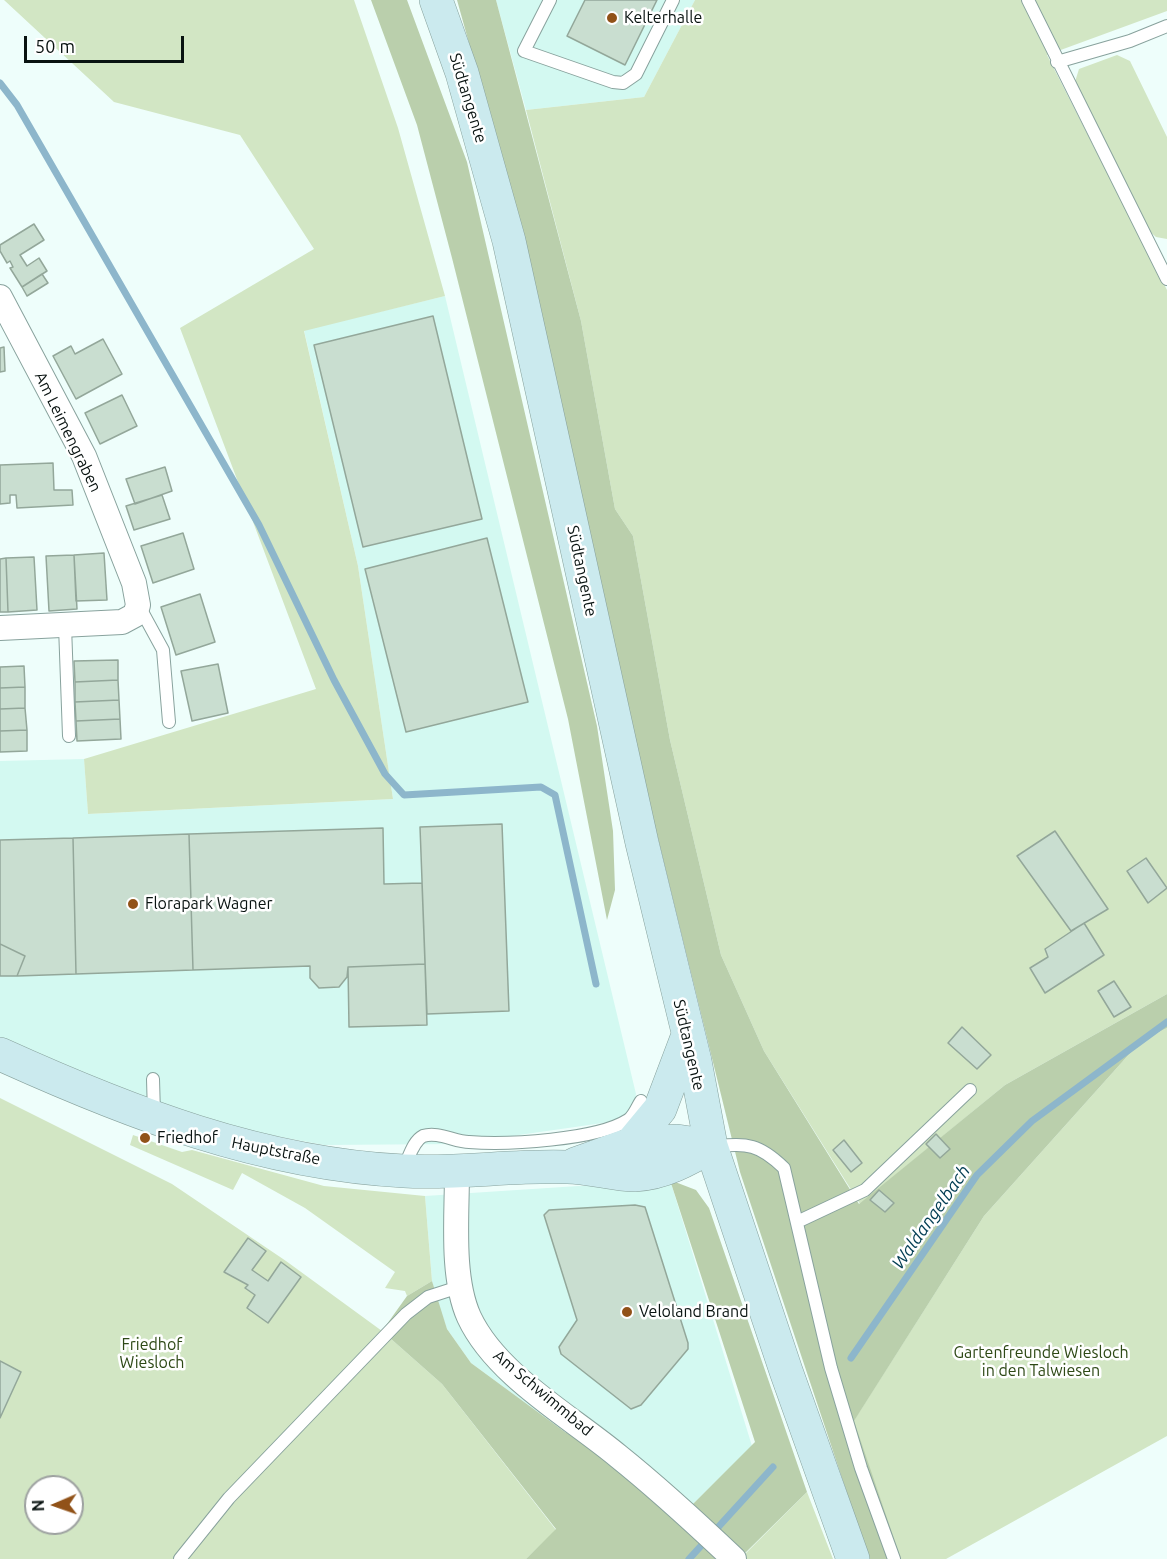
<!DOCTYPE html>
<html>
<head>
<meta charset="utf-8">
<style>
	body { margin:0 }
	#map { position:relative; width:1167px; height:1559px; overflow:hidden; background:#eefefb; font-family:Ubuntu,sans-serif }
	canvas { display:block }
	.north { position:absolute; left:24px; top:1475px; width:60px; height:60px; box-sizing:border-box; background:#fff; border:2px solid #9da1a0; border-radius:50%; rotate:268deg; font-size:16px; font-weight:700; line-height:24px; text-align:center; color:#091311 }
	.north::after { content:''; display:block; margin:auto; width:21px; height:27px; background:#915218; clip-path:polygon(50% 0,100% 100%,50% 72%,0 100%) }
	.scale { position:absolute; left:24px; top:36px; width:160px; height:27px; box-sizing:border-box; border:3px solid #091311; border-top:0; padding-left:8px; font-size:18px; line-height:21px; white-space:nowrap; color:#091311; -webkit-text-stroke:4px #fff; paint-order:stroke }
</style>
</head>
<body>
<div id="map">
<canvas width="1167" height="1559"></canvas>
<div class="north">N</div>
<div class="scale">50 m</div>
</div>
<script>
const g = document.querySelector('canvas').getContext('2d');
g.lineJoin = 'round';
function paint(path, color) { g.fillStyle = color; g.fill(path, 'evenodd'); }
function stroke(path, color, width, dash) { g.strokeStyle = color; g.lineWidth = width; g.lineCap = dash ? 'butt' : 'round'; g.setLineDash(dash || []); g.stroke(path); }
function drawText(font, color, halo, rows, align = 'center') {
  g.font = font + ' Ubuntu,sans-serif'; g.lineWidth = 5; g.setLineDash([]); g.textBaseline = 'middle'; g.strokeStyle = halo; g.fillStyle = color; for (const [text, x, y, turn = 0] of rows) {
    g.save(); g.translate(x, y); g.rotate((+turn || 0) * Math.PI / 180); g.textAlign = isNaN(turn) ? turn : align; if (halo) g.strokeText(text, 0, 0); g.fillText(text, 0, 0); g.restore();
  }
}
paint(new Path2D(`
	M496,0H695L644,97L526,110Z
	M445,296L636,1094L631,1119L456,1144L324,1145L190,1120L0,1041V761L84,759L88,814L393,799L358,566L304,330Z
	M670,1180L752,1446L693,1504L565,1432L471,1363L447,1329L438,1304L432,1281L425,1196Z`), '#d3f9f1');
paint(new Path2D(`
	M4,0H354L398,128L445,296L304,331L358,566L393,799L88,814L84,759L316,689L180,328L314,249L240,135L114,102Z
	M695,0H1167V11L1047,55L1167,290V994L1005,1085L860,1204L764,1051L721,955L670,740L633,536L615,509L581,321L526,110L644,97Z
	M1117,55L1130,61L1167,137V239L1156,237L1146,228L1074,85L1079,69Z
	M1167,1028V1436L946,1559H901L853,1422L984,1216L1141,1041Z
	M0,1098L172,1184L286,1261L382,1331L442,1384L556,1530L526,1559H0ZM36,1487H72V1523H36Z
	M133,1135L182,1152L192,1150L324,1186L425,1196L432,1281L407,1296L405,1291L385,1288L395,1272L305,1208L242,1173L233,1190L130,1145Z
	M807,1492L833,1559H739L745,1554Z`), '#d2e6c4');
paint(new Path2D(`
	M371,0H407L467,162L597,726L613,831L615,890L607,920L568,719L452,258L417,125Z
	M457,0H496L581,321L615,509L633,536L670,740L721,955L764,1051L859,1204L1005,1085L1167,994V1028L1141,1041L984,1216L854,1421L901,1559H869L740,1172L621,688L511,194Z
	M670,1180L696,1190L709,1208L807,1492L739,1559H526L556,1529L442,1384L382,1331L407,1296L432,1281L447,1329L471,1363L565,1432L693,1504L755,1442Z`), '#bacfac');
stroke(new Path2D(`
	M0,83L17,105L259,525L334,680L385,774L404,795L541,787L555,795L596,984
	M851,1358L977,1175L1032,1121L1167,1022
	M689,1559L773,1467`), '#8db6cb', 7);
const building = new Path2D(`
	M585,0H657L625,65L567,36Z
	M34,224L44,240L20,255L27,266L39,258L47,271L22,287L10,268L13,267L10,261L7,263L0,251V245Z
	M42,274L48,283L27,296L22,287Z
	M433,316L482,519L363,547L314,345Z
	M103,339L122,374L76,399L53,356L71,346L75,354Z
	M4,347L5,371L0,372V348Z
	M122,395L137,426L100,444L85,413Z
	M53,463L54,490H72L73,505L17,508L16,495H10V503L0,504V465Z
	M165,467L172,491L135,504L126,479Z
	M162,495L170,519L134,530L126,506Z
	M183,533L194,569L153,583L141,546Z
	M487,538L528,702L406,732L365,569Z
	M104,553L107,600L76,601L74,555Z
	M74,555L77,609L49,611L46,556Z
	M34,557L37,610L8,612L6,558Z
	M6,558L8,612H0V559Z
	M200,594L215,642L176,655L161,607Z
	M118,660V680L75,682L74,661Z
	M218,664L228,713L192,721L181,671Z
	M24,666L25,687L0,688V667Z
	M118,680L119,700L75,702V682Z
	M25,687V708L0,709V688Z
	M119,700L120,719L76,721L75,702Z
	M25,708L27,730L0,731V709Z
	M120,719L121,739L77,741L76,721Z
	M27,730V751L0,752V731Z
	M502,824L509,1011L427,1014L420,827Z
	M383,828L384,884L422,883L425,964L348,967L347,977L339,987L319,988L310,978V966L193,970L189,834Z
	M1055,831L1108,909L1071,931L1017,856Z
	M189,834L193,970L76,974L73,838Z
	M73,838L76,974L17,976L25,956L0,944V840Z
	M1146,858L1167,888L1148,903L1127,871Z
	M1084,923L1104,955L1045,993L1030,968L1048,957L1045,949Z
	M0,944L25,956L17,976H0Z
	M425,964L427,1025L349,1027L348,967Z
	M1114,981L1131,1007L1114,1017L1098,991Z
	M962,1027L991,1055L977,1069L948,1043Z
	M936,1134L950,1149L940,1158L926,1144Z
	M844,1140L862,1163L851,1172L833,1150Z
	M879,1190L894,1203L885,1212L870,1200Z
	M635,1205L645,1207L688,1343V1349L641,1405L631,1409L561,1354L559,1347L577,1320L544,1215L549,1210Z
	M248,1238L266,1251L252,1270L268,1281L281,1262L301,1277L268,1323L247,1308L255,1295L245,1288L248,1285L224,1272Z
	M0,1361L21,1372L0,1418Z`);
paint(building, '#c9ded0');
stroke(building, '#93a79a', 1.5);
const lane = new Path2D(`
	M550,0L524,51L613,82L623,83L636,74L673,0
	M1028,0L1167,279
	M1057,62L1130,41L1167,26
	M139,606L163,650L169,722
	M65,626L69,736
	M153,1079L154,1114
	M714,1146C748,1144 758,1143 784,1168L831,1368L861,1468L894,1559
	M404,1167C409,1158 413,1141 423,1136C438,1131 455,1142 469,1142C507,1145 597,1140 628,1120C634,1116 637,1107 641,1101
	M797,1222L865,1190L970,1090
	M180,1559L229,1498L406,1314L428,1297L459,1287`);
const street = new Path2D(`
	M0,297L84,456L134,583L138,605L135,615L122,622L0,628
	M457,1172C457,1216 451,1277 469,1317C496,1375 570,1416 618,1456C658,1488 697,1524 734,1559`);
const secondary = new Path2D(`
	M436,0L462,73L509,241L642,843L695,1061L711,1146L786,1371L853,1559
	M0,1054C128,1112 261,1164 404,1171C458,1174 513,1165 567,1167C590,1167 613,1175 635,1175C662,1174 688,1160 711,1146
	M631,1144L660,1109L688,1035
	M575,1164L631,1144L677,1141L711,1146`);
stroke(lane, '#88a29d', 14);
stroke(street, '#88a29d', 26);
stroke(secondary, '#88a29d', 34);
stroke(lane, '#fff', 12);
stroke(street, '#fff', 24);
stroke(secondary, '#cbeaee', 33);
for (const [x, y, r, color] of [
	[612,18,6,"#915218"],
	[133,904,6,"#915218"],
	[145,1138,6,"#915218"],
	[627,1312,6,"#915218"]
]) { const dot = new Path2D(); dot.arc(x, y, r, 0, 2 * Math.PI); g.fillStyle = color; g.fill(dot); stroke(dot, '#fff', 2); }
drawText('16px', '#091311', '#fff', [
	["Kelterhalle",624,18],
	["Florapark Wagner",145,904],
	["Friedhof",157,1138],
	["Veloland Brand",639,1312]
], 'left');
drawText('16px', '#091311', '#fff', [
	["Südtangente",468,98,73],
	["Am Leimengraben",68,432,64],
	["Südtangente",582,571,78],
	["Südtangente",689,1045,77],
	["Hauptstraße",276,1151,11],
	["Am Schwimmbad",543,1393,40]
]);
drawText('16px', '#2e4916', '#fff', [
	["Friedhof",152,1345],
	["Wiesloch",152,1363],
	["Gartenfreunde Wiesloch",1041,1353],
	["in den Talwiesen",1041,1371]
]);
drawText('italic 18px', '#023d53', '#fff', [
	["Waldangelbach",931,1217,-55]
]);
</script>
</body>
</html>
